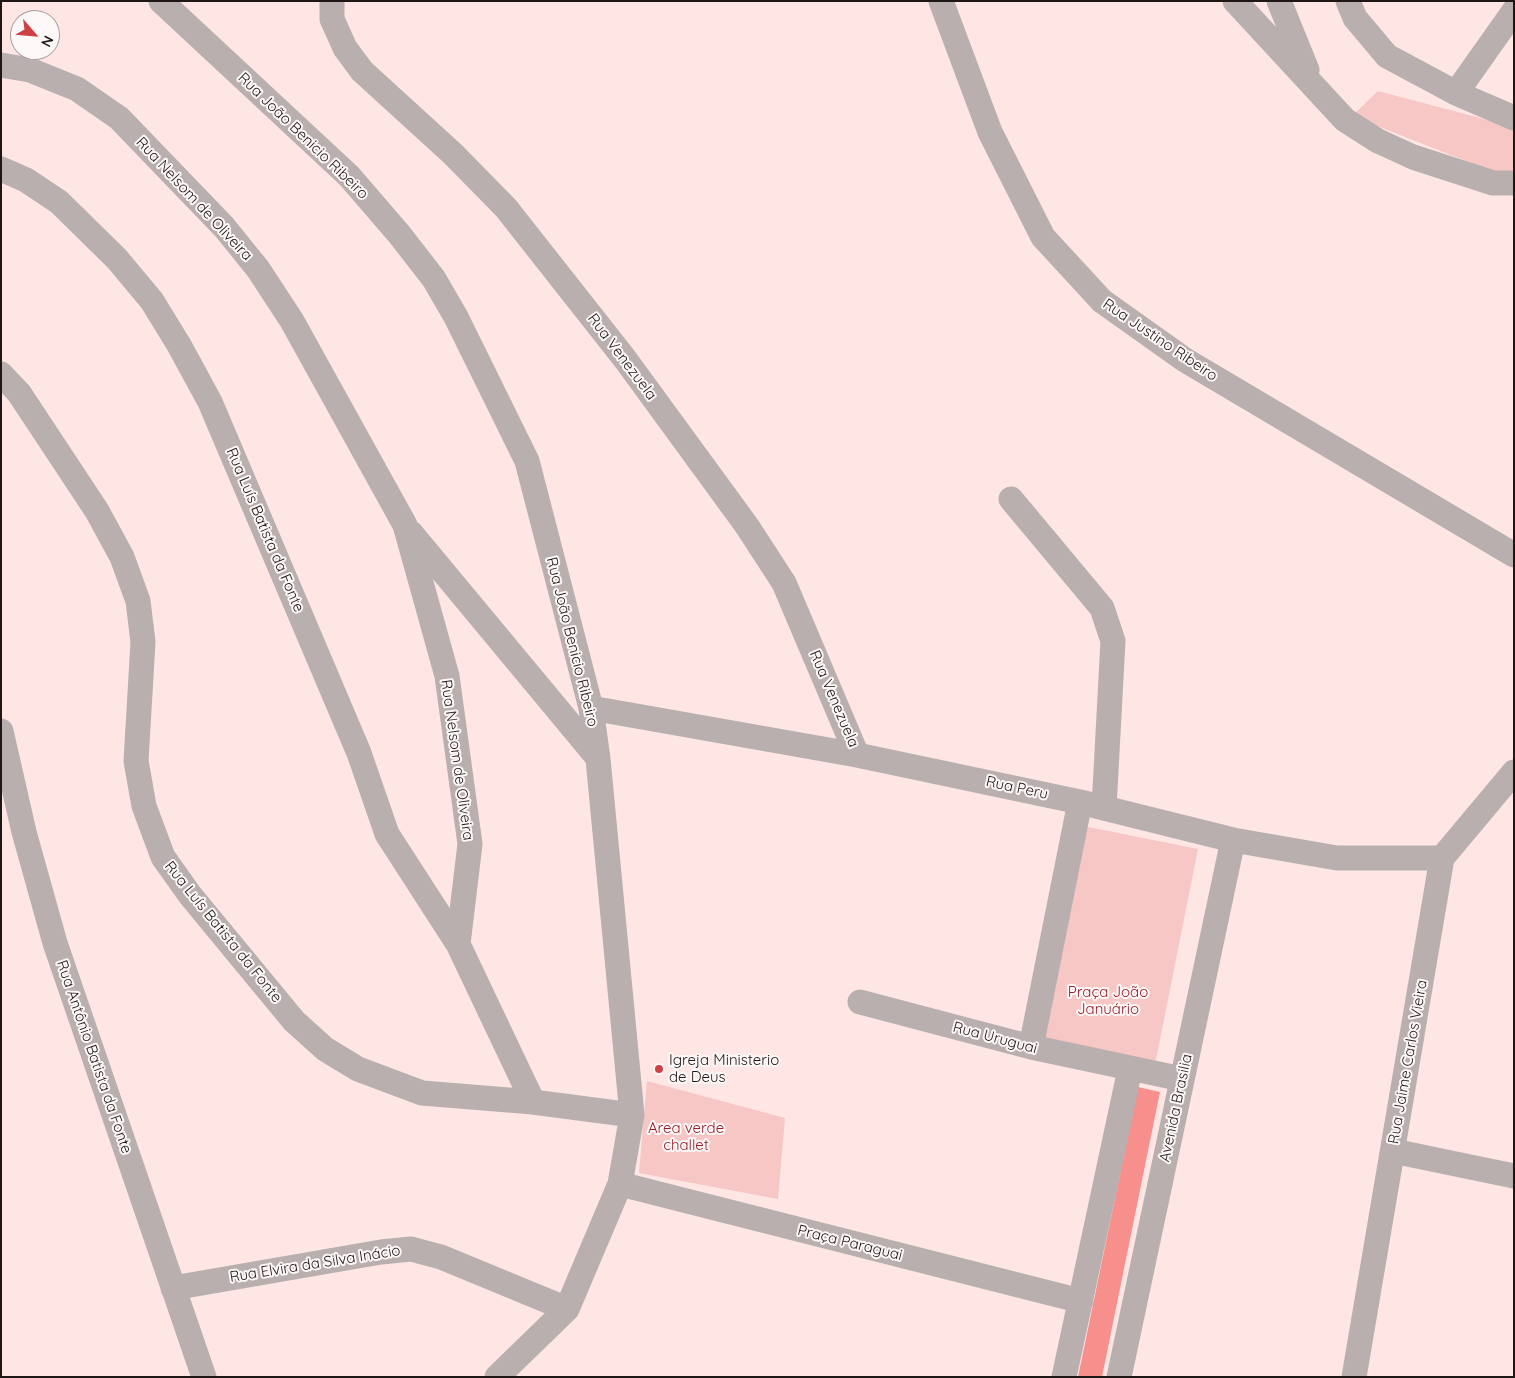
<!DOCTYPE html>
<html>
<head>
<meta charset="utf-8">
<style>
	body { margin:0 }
	#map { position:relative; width:1515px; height:1378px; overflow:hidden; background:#fde6e4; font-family:Quicksand,sans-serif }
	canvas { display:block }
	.frame { position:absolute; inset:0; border:2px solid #1f1716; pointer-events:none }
	.north { position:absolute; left:10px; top:10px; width:50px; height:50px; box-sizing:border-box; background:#fdf8f8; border:1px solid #a49e9e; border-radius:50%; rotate:117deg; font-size:14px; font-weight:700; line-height:20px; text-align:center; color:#1f1716 }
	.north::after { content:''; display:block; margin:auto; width:18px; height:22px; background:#cf4046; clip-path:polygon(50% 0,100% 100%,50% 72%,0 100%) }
</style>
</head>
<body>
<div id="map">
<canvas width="1515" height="1378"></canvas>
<div class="frame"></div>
<div class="north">N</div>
</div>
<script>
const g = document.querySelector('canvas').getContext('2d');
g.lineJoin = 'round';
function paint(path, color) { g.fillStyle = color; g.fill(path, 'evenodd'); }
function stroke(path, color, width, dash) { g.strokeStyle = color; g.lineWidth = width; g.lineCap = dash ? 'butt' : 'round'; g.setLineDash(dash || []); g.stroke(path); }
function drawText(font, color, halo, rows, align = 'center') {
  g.font = font + ' Quicksand,sans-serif'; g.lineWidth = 4; g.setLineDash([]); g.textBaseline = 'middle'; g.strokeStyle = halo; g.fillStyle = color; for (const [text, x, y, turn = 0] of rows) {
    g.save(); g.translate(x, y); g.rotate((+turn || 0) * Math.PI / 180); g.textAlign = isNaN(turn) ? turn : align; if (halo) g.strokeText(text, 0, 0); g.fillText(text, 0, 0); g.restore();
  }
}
paint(new Path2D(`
	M1378,91L1514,127V180L1352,116Z
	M1083,826L1198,849L1154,1070L1038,1047Z
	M647,1081L785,1118L778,1199L639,1173Z`), '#f6c7c5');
paint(new Path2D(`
	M1138,1087L1160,1092L1102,1377H1078Z`), '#f7908d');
stroke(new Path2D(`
	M161,1L349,176L399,234L434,279L456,317L527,461L591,708L598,759L632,1115L620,1184L567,1309L497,1377
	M332,1V19L345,48L362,71L453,154L506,208L625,359L747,526L784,583L857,755
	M941,1L990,132L1043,237L1102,301L1185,360L1514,555
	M1235,1L1345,120L1378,141L1413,157L1493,183H1514
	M1279,1L1307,70
	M1348,1L1355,18L1387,56L1456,93L1514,118
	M1,65L30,70L77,89L119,118L224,227L258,269L292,321L405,525L447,676L470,844L458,944L533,1102
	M1456,93L1514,11
	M1,169L26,180L59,202L117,259L152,301L179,345L210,402L359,753L387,834L458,944
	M1,374L19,393L97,511L122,557L138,601L143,642L136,761L144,806L163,857L190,895L294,1021L325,1049L358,1069L422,1093L533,1102L632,1115
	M1011,499L1102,608L1113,641L1104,808
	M411,533L598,758
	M591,708L857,755L1080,802L1233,840L1337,858H1442
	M1,731L24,832L55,943L204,1377
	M860,1002L1031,1047L1182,1079
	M1031,1047L1080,802
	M1393,1151L1514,1176
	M620,1184L1081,1301
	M173,1288L381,1252L411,1249L441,1257L567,1309
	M1064,1377L1130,1069
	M1119,1377L1233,840
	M1354,1377L1442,858L1514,772`), '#b9afae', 25);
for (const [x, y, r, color] of [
	[659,1069,5,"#cf4046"]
]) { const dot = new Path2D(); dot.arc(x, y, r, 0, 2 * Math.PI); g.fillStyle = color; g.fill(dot); stroke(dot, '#fdf8f8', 2); }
drawText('15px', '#1f1716', '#fdf8f8', [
	["Rua João Benicio Ribeiro",303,136,44],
	["Rua Nelsom de Oliveira",194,199,47],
	["Rua Justino Ribeiro",1160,340,34],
	["Rua Venezuela",622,357,53],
	["Rua Luís Batista da Fonte",265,530,67],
	["Rua João Benicio Ribeiro",572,642,76],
	["Rua Venezuela",834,699,67],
	["Rua Nelsom de Oliveira",457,760,82],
	["Rua Peru",1017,788,12],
	["Rua Luís Batista da Fonte",223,932,51],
	["Rua Uruguai",995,1038,15],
	["Rua Antônio Batista da Fonte",94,1057,71],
	["Rua Jaime Carlos Vieira",1408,1062,-80],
	["Avenida Brasilia",1176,1108,-78],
	["Praça Paraguai",850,1243,14],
	["Rua Elvira da Silva Inácio",315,1264,-9]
]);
drawText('15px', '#971e29', '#fdf8f8', [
	["Praça João",1108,992],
	["Januário",1108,1009],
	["Area verde",686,1128],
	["challet",686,1145]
]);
drawText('15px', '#1f1716', '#fdf8f8', [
	["Igreja Ministerio",669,1060],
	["de Deus",669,1077]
], 'left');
</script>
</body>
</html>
